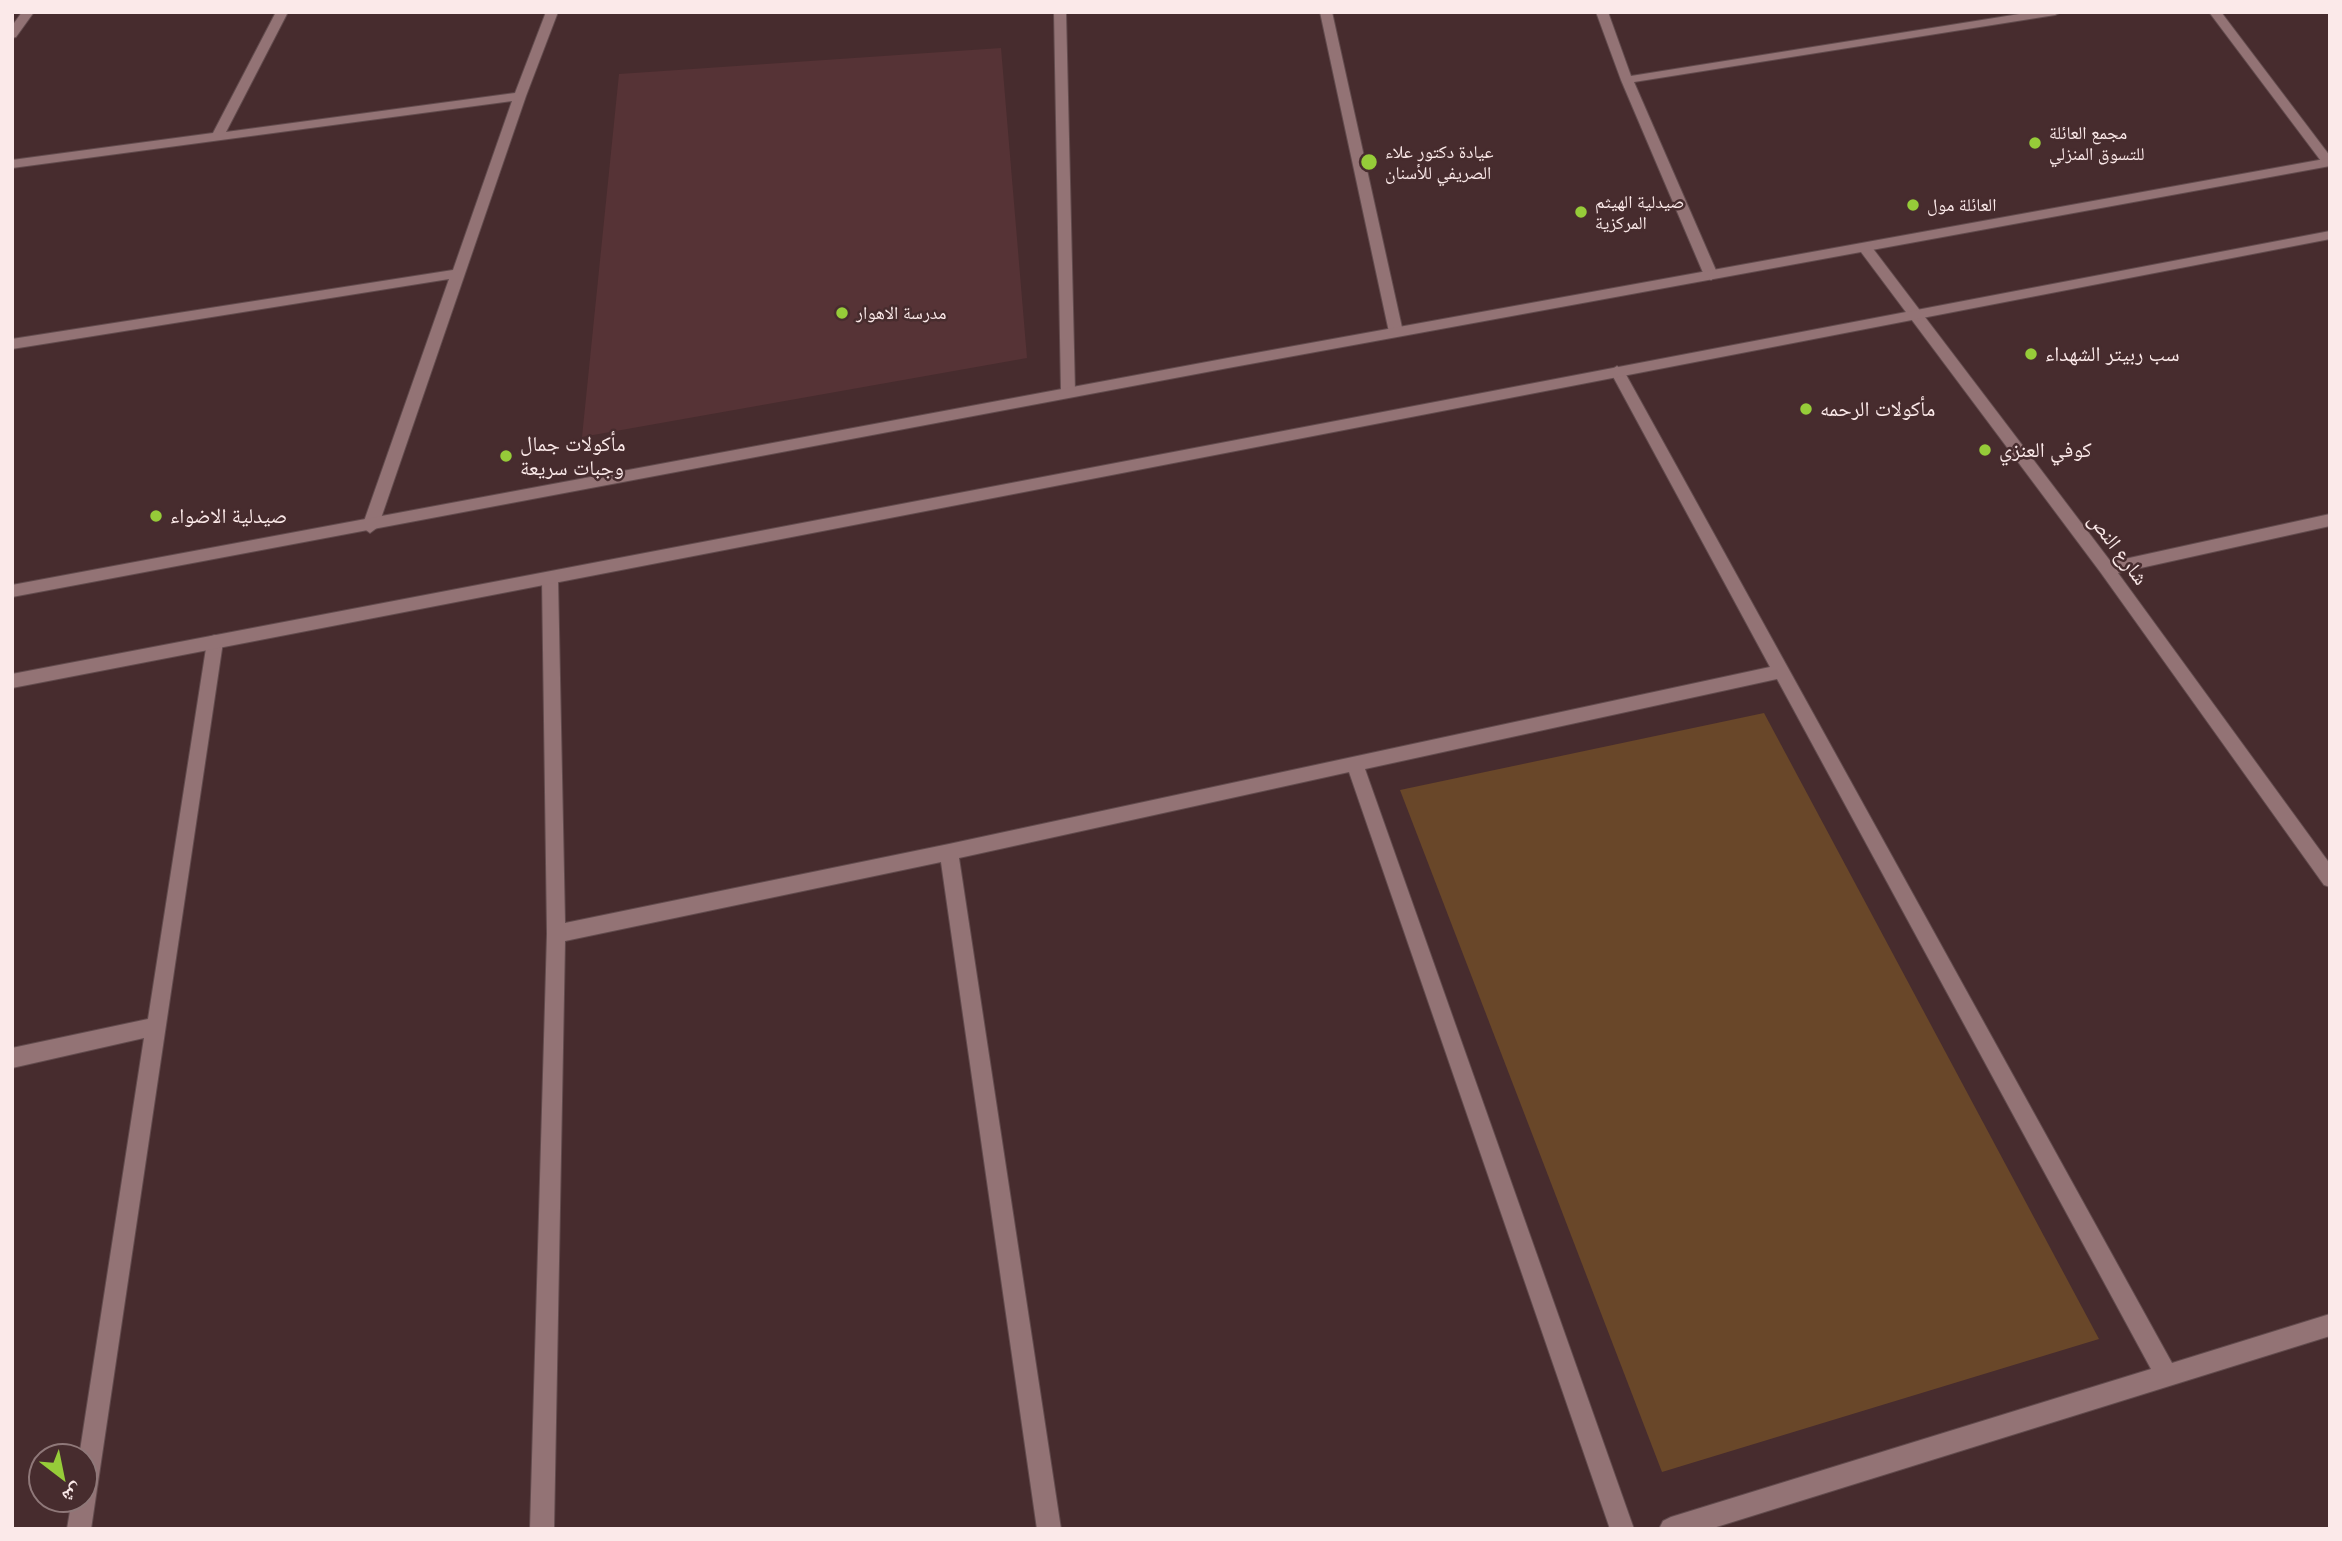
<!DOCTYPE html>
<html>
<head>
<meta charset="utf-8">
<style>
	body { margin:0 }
	#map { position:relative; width:2342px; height:1541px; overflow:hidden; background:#472c2e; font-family:"Golos Text","Noto Naskh Arabic",sans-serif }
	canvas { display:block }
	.frame { position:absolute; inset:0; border:14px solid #fbe9e9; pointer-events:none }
	.north { position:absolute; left:28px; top:1443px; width:70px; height:70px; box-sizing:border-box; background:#472c2e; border:2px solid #8f7879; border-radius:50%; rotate:148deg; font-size:19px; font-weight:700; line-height:28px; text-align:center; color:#fbe9e9 }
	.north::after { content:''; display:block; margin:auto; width:24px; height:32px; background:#96cc39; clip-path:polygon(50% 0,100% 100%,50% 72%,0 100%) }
</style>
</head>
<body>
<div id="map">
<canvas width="2342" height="1541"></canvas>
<div class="frame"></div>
<div class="north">ش</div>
</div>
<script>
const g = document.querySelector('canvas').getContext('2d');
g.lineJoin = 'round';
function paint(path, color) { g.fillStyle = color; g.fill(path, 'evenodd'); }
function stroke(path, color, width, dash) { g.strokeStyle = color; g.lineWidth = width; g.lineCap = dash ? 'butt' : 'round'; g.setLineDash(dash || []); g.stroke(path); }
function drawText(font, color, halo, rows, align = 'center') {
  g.font = font + ' "Golos Text","Noto Naskh Arabic",sans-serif'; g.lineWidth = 5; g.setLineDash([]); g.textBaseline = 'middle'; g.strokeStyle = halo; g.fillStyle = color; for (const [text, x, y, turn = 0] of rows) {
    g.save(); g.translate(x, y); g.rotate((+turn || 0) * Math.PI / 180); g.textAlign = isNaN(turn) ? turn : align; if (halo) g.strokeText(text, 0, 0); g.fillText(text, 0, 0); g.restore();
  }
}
paint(new Path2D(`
	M1001,48L1027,358L582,437L619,74Z`), '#563336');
paint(new Path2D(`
	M1764,713L2099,1339L1662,1472L1400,790Z`), '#694729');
const minor = new Path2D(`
	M22,12H34L16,37L12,38V26Z
	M276,12H288L226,132L515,93L546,12H558L526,96L378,527L370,533L362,527L449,279L12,349V339L453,270L512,101L12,168V160L213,133Z
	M1054,12H1066L1075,392L1068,397L1061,392Z
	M1320,12H1332L1403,332L1396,337L1389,332Z
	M1596,12H1608L1631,76L2032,12H2061L2055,15L1634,82L1718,275L1711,280L1704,275L1621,80Z
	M2209,12H2221L2330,156V165H2324Z
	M1866,245L1871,246L2111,562L2330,514V526L2118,573L2330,864V887L2324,885L2101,573L1861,252V246Z
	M1617,366L1624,371L2172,1363L2330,1314V1336L1710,1529H1659L1663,1521L1671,1517L2151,1369L1777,679L1365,769L1634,1529H1610L1349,772L959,858L1061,1529H1037L941,862L565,941L554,1529H530L547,934L542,579L544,575H556L558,579L565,923L949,844L1770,667L1610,371Z
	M215,635L221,637L223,642L91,1529H67L72,1499H84V1457H79L144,1038L12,1068V1048L148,1019L207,642L209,637Z`);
const secondary = new Path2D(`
	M2330,158V166L1228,368L12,597V585L1228,358Z
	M2330,231V239L12,688V674Z`);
stroke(minor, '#624b4d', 2);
stroke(secondary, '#624b4d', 2);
paint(minor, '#937375');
paint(secondary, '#937375');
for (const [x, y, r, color] of [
	[2035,143,7,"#96cc39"],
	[1369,162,9,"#96cc39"],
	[1913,205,7,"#96cc39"],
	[1581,212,7,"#96cc39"],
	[842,313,7,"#96cc39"],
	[2031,354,7,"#96cc39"],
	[1806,409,7,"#96cc39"],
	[1985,450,7,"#96cc39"],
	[506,456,7,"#96cc39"],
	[156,516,7,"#96cc39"]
]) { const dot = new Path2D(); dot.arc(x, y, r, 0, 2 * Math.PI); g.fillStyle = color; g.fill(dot); stroke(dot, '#472c2e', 2.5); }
drawText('18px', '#fbe9e9', '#472c2e', [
	["مجمع العائلة",2049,133],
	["للتسوق المنزلي",2049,154],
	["عيادة دكتور علاء",1385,152],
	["الصريفي للأسنان",1385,173],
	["صيدلية الهيثم",1595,202],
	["المركزية",1595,223],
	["العائلة مول",1927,205],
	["مدرسة الاهوار",856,313]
], 'left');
drawText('21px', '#fbe9e9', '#472c2e', [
	["سب ربيتر الشهداء",2045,354],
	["مأكولات الرحمه",1820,409],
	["مأكولات جمال",520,444],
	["وجبات سريعة",520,468],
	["كوفي العنزي",1999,450],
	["صيدلية الاضواء",170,516]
], 'left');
drawText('21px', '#fbe9e9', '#472c2e', [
	["شارع النص",2118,549,53]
]);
</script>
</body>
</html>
